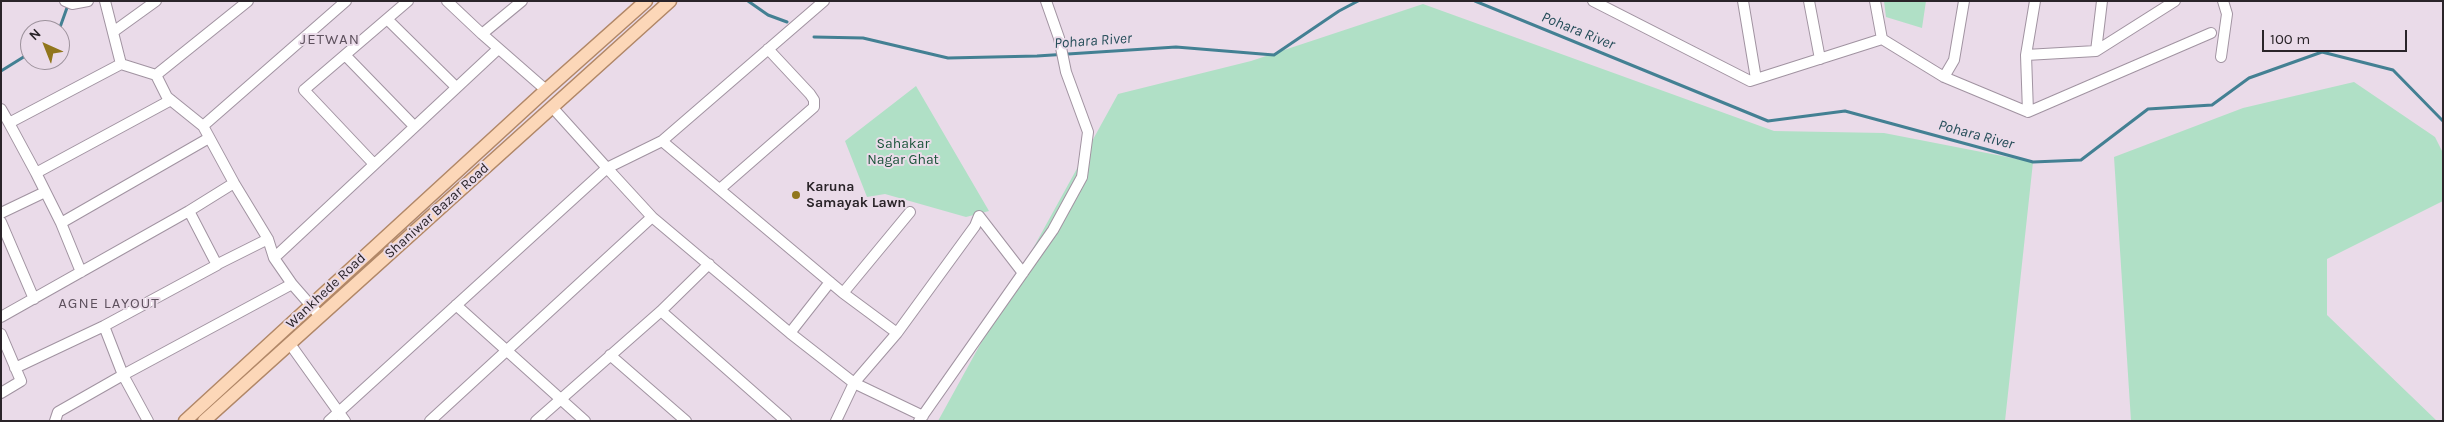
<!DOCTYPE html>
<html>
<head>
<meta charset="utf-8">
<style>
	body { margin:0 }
	#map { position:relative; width:2444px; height:422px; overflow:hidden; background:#eadbe9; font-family:Karla,sans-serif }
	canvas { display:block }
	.frame { position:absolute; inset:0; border:2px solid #2a2429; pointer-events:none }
	.north { position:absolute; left:20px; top:20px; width:50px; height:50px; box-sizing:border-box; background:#eadbe9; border:1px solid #9d929c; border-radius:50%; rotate:316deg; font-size:14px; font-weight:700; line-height:20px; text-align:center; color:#2a2429 }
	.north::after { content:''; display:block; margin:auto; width:18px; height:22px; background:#91761c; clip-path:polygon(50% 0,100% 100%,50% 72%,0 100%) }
	.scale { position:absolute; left:2262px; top:30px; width:145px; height:22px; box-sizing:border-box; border:2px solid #2a2429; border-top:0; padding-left:6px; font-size:15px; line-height:18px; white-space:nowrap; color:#2a2429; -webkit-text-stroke:4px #eadbe9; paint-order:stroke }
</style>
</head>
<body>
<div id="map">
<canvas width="2444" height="422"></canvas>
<div class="frame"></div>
<div class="north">N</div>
<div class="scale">100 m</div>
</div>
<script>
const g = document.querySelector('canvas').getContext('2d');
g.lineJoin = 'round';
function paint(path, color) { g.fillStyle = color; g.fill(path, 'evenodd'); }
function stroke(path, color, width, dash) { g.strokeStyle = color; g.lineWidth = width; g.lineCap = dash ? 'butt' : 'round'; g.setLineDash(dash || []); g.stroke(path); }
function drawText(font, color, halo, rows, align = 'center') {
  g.font = font + ' Karla,sans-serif'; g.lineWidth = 4; g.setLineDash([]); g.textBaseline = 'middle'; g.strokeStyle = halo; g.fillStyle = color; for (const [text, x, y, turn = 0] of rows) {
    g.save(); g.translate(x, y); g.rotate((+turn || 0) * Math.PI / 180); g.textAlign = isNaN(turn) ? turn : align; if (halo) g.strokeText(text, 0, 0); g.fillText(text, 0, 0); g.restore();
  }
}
paint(new Path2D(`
	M1884,1H1926L1922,28L1886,17Z
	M1423,4L1774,131L1884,133L2033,162L2005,421H938L1118,94L1251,61Z
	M2354,82L2435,137L2443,153V201L2327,259V315L2437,421H2131L2114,157L2243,108Z
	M916,86L989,211L966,217L885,194L867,197L845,141Z`), '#b0e0c6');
stroke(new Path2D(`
	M748,1L768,15L787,22
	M1475,1L1768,121L1845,111L2033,162L2081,160L2148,109L2212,105L2249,78L2322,52L2393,70L2443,121
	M59,30L68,5
	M814,37L863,38L948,58L1037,56L1176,47L1274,55L1339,11L1358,1
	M1,71L30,53`), '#438093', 3);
const minor = new Path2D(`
	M65,1L72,4L88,1
	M105,1L121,64
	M447,1L482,34
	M522,1L482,34L546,90
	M1593,1L1750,81L1882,39L1944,77L2028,112L2026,55L2035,1
	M1743,1L1756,79
	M1809,1L1820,59
	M1875,1L1882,39
	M388,20L456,87
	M113,32L156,1
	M2096,51L2102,1
	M345,55L414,126
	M2026,55L2096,51L2175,1
	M2221,57L2227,14L2223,1
	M156,75L248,1
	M1944,77L1954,60L1964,1
	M552,107L607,168L662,141L824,1
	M1,109L9,123L121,64L156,75L167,97L203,126L234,183L268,239
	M2028,112L2211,33
	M9,123L36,173L171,100
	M203,126L346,1
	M662,141L843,293L897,333
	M373,163L304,90L408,1
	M36,173L61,223L209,138
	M720,189L814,107V100L810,94L768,49
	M189,211L234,183
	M1,213L45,192
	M1,222L34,299
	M61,223L81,272
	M216,265L268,239L274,258
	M843,293L910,212
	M456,305L585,421
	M661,311L786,421
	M320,316L292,284L274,258L498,49
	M1,317L189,211L217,265L104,326L15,368
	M790,333L830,282
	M1,334L21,381L1,393
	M290,344L345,421
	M610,355L686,421
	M55,421L58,412L123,375L104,326
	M148,421L123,375L292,284
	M329,421L607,168L652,217L790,333L854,383L897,333L975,226L979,216L1023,273
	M430,421L652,217
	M536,421L661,311L709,264
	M836,421L854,383L923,416
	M919,421L1053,230L1082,177L1088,132L1066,72L1059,38L1046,1`);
const major = new Path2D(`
	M185,421L546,90L646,1
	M204,421L670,1`);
stroke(minor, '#a193a1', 12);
stroke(major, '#b18767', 15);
stroke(minor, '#fff', 10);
stroke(major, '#fcd7b8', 12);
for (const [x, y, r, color] of [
	[796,195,5,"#91761c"]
]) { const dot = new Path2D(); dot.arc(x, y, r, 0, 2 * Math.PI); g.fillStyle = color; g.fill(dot); stroke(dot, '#eadbe9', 2); }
drawText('14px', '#1c543b', '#eadbe9', [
	["Sahakar",903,144],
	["Nagar Ghat",903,160]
]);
drawText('bold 14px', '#2a2429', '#eadbe9', [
	["Karuna",806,187],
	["Samayak Lawn",806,203]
], 'left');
drawText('14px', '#2a2429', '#eadbe9', [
	["Shaniwar Bazar Road",437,211,-42],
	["Wankhede Road",326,291,-43]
]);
drawText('italic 15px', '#254d59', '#eadbe9', [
	["Pohara River",1578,31,22],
	["Pohara River",1093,41,-4],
	["Pohara River",1976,135,15]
]);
g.letterSpacing = '1px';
drawText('15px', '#5e515e', '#eadbe9', [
	["JETWAN",330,40],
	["AGNE LAYOUT",109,304]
]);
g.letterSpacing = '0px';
</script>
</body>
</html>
